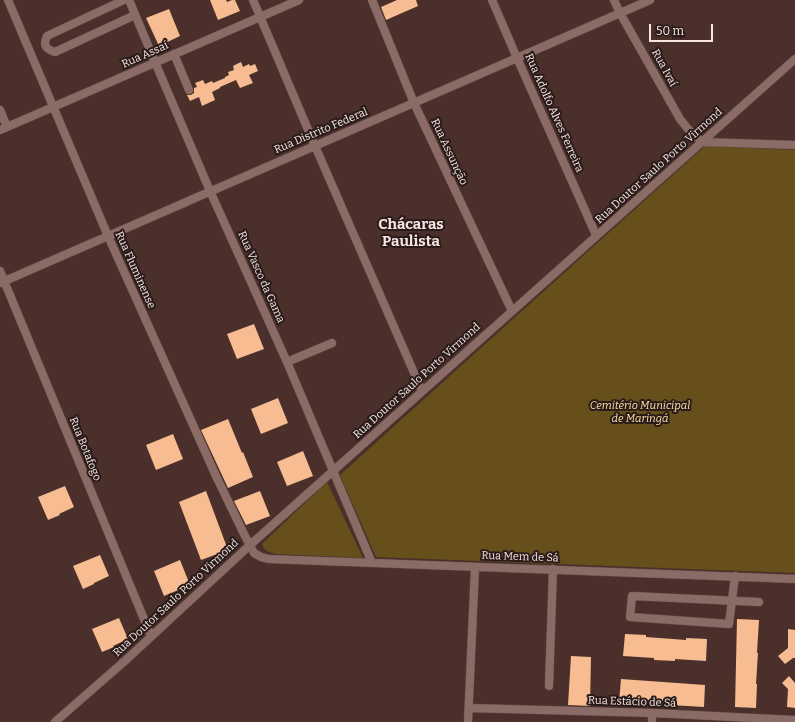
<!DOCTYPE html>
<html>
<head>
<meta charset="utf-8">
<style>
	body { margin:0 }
	#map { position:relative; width:795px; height:722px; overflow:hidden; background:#4b2f2a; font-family:Bitter,serif }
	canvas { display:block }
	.scale { position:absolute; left:649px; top:24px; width:64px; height:18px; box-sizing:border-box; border:2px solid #f7e5e1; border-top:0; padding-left:5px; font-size:12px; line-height:14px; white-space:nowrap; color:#f7e5e1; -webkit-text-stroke:3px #281b19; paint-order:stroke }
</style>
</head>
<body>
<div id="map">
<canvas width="795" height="722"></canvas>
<div class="scale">50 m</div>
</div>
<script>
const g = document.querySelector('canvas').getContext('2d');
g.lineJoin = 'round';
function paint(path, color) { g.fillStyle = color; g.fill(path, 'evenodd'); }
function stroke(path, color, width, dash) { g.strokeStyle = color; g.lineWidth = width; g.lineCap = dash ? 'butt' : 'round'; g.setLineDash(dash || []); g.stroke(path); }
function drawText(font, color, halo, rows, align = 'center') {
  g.font = font + ' Bitter,serif'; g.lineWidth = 4; g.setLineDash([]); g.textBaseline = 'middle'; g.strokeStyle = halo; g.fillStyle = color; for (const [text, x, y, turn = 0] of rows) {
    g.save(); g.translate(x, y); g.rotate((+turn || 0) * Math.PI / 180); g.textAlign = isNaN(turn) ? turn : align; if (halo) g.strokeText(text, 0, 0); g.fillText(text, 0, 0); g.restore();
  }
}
paint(new Path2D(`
	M705,146L795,150V573L376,557L340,475Z
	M327,482L363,558L277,554C269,552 265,552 262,544Z`), '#664f1a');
paint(new Path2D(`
	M210,0H226L227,2L232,0H235L240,11L218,20Z
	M397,0H416L418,6L386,20L381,7Z
	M169,9L180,36L159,46L146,18Z
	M241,62L243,67L249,64L250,66L255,64L258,71L249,75L253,83L240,88L236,80L220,87V88L212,92L215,100L202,106L199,97L190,101L187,95H191L194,93V88L197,87L195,83L203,80L205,84L212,81L213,83L225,78V77L229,75L228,72L234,70L233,66Z
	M254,324L264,349L237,359L227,334Z
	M278,398L288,423L261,434L251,409Z
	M228,419L242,453L243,452L253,477L228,488L201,430Z
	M173,434L183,459L156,470L146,445Z
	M303,451L313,476L287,486L277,462Z
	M65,486L74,507L59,514L60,515L48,520L38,497Z
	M206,491L228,550L201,560L179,502Z
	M260,491L270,516L246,525L234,501Z
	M100,555L109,576L94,583V584L83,589L73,566Z
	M180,560L190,585L164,596L154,571Z
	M119,618L128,639L113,646L114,647L102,652L92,629Z
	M737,619L759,620L757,653H758L756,684H757L756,708L735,707Z
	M788,629L795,630V658H793L785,664L778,656L788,648Z
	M625,634L646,635V637L686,640V638L707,639L706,661L675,659V661L654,660V658L623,656Z
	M571,656L591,657L590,706L568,705Z
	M789,676L795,683V708L787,707L788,689L782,683Z
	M621,679L705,685L704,707L619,702Z`), '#f7bc91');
const minor = new Path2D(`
	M8,0L108,236L216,476L244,534L254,553L261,557L269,559L795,579
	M124,0L47,36C43,45 45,49 55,52L135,15
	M129,0L155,62L210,191L287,362L372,563
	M253,0L315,146L422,391
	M372,0L414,103L512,311
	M492,0L517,58L596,235
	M614,0L620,13L680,119L688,129L702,142
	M174,54L189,90
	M0,110L7,127
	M0,130L299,0
	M702,142L795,145
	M0,271L151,636
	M0,283L650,0
	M287,362L332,343
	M735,576L729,624L630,617L632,596L759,602
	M549,686L553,569
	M469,708L652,713L795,720
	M55,722L127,659L250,545L795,59
	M468,722L475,567
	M652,722V713`);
stroke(minor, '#644d48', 9);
stroke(minor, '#8b6b65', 8);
drawText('11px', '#f7e5e1', '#281b19', [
	["Rua Assaí",145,55,-24],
	["Rua Ivaí",664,68,61],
	["Rua Adolfo Alves Ferreira",554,113,66],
	["Rua Distrito Federal",321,131,-23],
	["Rua Assunção",449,152,65],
	["Rua Doutor Saulo Porto Virmond",659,166,-42],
	["Rua Fluminense",135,270,66],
	["Rua Vasco da Gama",261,277,66],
	["Rua Doutor Saulo Porto Virmond",417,381,-42],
	["Rua Botafogo",85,449,68],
	["Rua Mem de Sá",520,557,2],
	["Rua Doutor Saulo Porto Virmond",176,598,-43],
	["Rua Estácio de Sá",632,702,2]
]);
drawText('italic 11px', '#fde0a2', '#281b19', [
	["Cemitério Municipal",640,406],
	["de Maringá",640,419]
]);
drawText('bold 15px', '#f7e5e1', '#281b19', [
	["Chácaras",411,225],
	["Paulista",411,242]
]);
</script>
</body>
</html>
